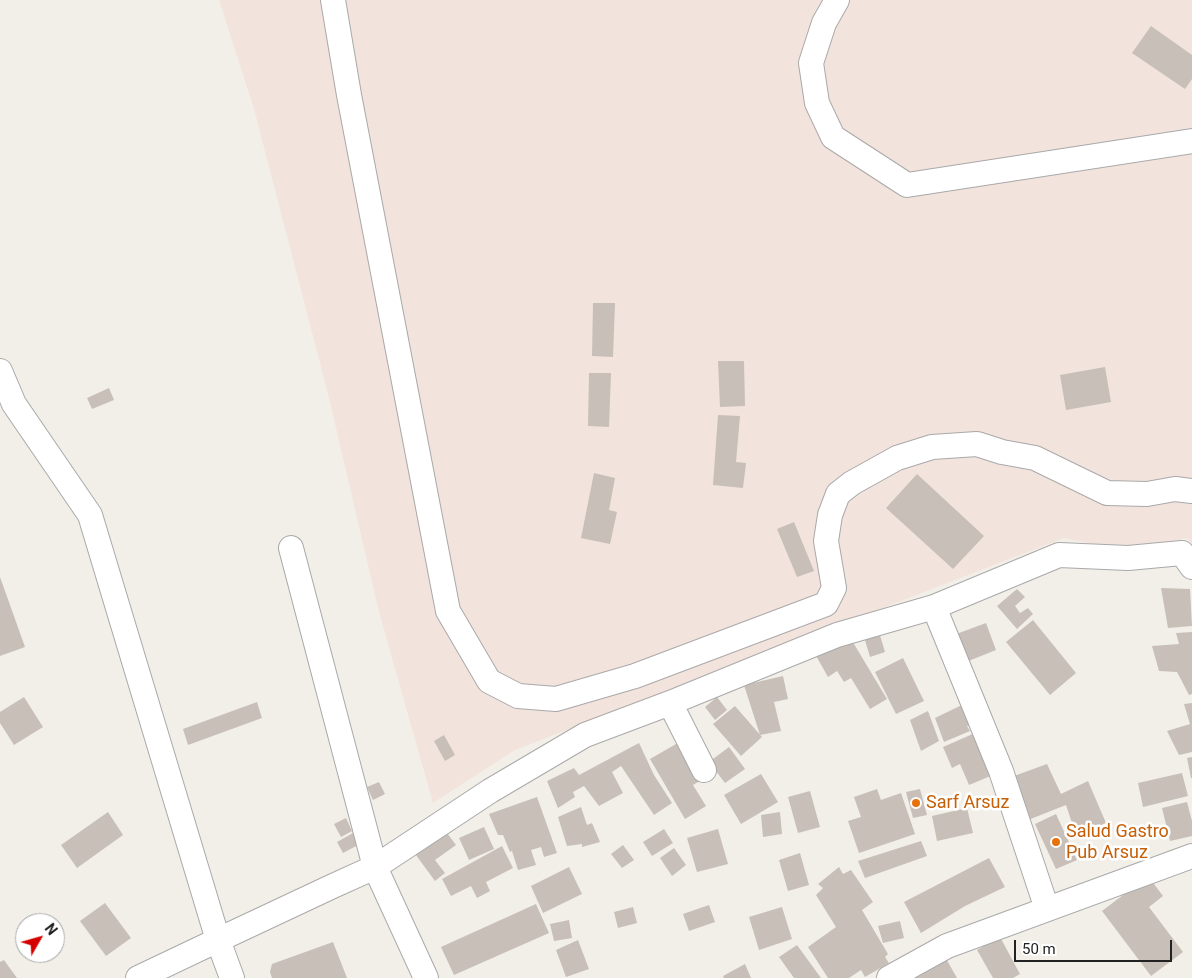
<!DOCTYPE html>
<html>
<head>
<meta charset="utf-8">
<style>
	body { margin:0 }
	#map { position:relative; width:1192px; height:978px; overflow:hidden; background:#f2efe9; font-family:Roboto,sans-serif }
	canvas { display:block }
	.north { position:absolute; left:15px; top:913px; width:50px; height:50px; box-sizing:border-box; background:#fff; border:1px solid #a7a7a7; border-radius:50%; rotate:52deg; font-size:14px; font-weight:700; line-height:20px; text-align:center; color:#222 }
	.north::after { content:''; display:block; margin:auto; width:18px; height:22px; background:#d40000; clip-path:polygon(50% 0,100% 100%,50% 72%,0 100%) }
	.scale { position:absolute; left:1014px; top:940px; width:158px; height:22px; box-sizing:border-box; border:2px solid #222; border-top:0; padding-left:6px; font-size:15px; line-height:18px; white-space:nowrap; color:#222; -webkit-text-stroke:4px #fff; paint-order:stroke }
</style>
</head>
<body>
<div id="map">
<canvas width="1192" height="978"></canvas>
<div class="north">N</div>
<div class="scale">50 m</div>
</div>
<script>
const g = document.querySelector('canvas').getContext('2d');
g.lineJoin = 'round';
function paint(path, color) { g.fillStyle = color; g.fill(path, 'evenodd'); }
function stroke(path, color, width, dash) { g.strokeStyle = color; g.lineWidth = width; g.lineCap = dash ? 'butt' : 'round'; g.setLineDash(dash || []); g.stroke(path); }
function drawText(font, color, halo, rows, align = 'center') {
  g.font = font + ' Roboto,sans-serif'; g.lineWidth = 5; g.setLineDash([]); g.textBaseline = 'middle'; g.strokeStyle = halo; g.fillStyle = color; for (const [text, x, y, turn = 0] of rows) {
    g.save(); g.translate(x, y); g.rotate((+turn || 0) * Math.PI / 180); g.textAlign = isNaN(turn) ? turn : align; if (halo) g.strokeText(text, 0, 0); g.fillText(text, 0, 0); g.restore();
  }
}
paint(new Path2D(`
	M219,0H1192V545L1187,538L1126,551L1064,538L515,750L433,803L379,612L329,398L254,109Z`), '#f3e3dd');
paint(new Path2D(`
	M1151,26L1192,55V79L1185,89L1132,53Z
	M593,303H615L613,357L592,356Z
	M718,361H744L745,406L720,407Z
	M1105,367L1111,402L1066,410L1060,375Z
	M589,373H611L609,427L588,426Z
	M109,388L114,400L92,409L87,398Z
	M718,415L740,416L736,462L746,463L743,488L713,485Z
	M594,473L615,478L609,510L617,512L610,544L581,538Z
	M917,474L984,536L953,569L886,508Z
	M794,522L814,571L797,577L777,529Z
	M0,577L25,647L0,656Z
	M1161,588L1190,589L1192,626L1168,628Z
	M1017,589L1025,597L1015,606L1020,613L1028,608L1033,614L1017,629L997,606Z
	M1033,620L1076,673L1050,695L1006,642Z
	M986,623L996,650L961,664L951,636Z
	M879,632L885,652L870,657L864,637Z
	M1192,632V694L1189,695L1177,672L1159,671L1152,646L1179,644L1176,633Z
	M848,634L887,699L870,709L851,678L844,682L837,671L828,677L815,654Z
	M903,658L924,701L896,714L875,672Z
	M783,676L788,699L774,702L781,731L760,735L744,685Z
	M24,697L43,727L14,745L0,723V712Z
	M717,697L727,710L715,720L705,707Z
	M257,702L262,718L188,745L183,729Z
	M968,702L978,722L967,726L970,731L944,742L935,718Z
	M1192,703V752L1179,755L1167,731L1190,724L1184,704Z
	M735,706L762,737L741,756L713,724Z
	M928,711L939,741L921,751L910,720Z
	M975,733L993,775L969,785L960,764L952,768L943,747Z
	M444,735L455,755L445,761L434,741Z
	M683,740L705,778L693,785L706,806L685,819L650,759Z
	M639,743L654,775L672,803L654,815L621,766L612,772L623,793L599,806L584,786L573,792L575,797L558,808L547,781L574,768L579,775Z
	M729,747L745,769L725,783L709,762Z
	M1192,757V778H1191L1187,758Z
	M1047,764L1061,794L1088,781L1106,823L1076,835L1066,805L1028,820L1014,776Z
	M1182,773L1188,796L1143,807L1138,783Z
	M761,774L778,802L741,824L724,795Z
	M379,782L385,794L373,800L367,787Z
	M877,789L881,800L901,793L915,834L859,853L848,821L861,817L854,797Z
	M920,789L927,815L913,818L906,792Z
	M810,791L820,827L798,833L788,797Z
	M537,797L557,853L544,857L541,847L531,850L536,865L518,870L512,851L510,852L503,835H498L489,814Z
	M1187,802L1192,821V836L1170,841L1162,808Z
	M581,807L587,825L592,823L600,842L582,847V844L567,846L558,817Z
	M967,808L973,833L937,841L932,816Z
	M108,812L123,835L77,868L61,845Z
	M780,812L782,834L763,837L761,815Z
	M1056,814L1077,860L1056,869L1035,824Z
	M346,818L352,831L341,837L334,824Z
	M441,825L456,845L435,860L445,873L435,881L410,847Z
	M484,827L494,849L469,860L459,838Z
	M664,829L673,843L652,856L643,842Z
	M718,829L728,864L697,872L687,838Z
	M353,833L360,844L343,853L337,842Z
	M921,841L927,856L865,878L858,861Z
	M623,845L634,860L622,868L611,854Z
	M502,846L513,868L486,882L490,891L477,898L471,886L451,896L442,879Z
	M674,848L686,865L672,876L660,858Z
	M800,853L809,885L788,891L779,860Z
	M989,858L1005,887L965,906L921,933L904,902Z
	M569,867L582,894L543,913L531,886Z
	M839,867L843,874L851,870L873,902L862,910L888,954L885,957L889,963L865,977L861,970L849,978H828L808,947L836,927L816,895L823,888L818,884Z
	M1148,876L1163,896L1149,907L1183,952L1151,976L1102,911Z
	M105,903L131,938L106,956L80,921Z
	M536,904L549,933L454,975L441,947Z
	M709,905L715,922L689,931L683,914Z
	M633,907L637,923L618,928L614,912Z
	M782,907L792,939L759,950L749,917Z
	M569,920L572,938L554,941L550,924Z
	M900,921L904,938L883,943L878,926Z
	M1000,937L1020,974L1013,978H993L977,950Z
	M578,940L589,969L566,977L556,950Z
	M333,942L347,978H272L270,972L272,964Z
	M797,945L821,978H794L779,957Z
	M944,955L957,978H905Z
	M4,960L17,978H0V962Z
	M745,964L751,978H724L723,976Z`), '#c7bfb8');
const minor = new Path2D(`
	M333,0L349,95L448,611L489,681L518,696L556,699L635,676L826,604L834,588L826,541L830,515L838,494L852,483L897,458L932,447L977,444L1002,452L1035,458L1107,493L1147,494L1175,489L1192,491
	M837,0L824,23L811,63L817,103L833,137L907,185L1192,141
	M0,371L14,404L90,515L218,940L138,978
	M291,548L375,867L426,978
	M934,607L1001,771L1047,909
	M670,703L704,770
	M232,978L218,940L333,886L375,867L490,791L585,735L670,703L837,635L934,607L1059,555L1128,558L1182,553L1192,567
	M889,978L947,946L1192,856`);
stroke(minor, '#a9a9a9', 26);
stroke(minor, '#fff', 24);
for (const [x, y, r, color] of [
	[916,803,5,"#e8710a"],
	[1056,842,5,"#e8710a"]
]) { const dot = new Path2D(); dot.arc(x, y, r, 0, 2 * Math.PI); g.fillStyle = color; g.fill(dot); stroke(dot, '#fff', 2); }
drawText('18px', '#c56008', '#fff', [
	["Sarf Arsuz",926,803],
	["Salud Gastro",1066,832],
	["Pub Arsuz",1066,853]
], 'left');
</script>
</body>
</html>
